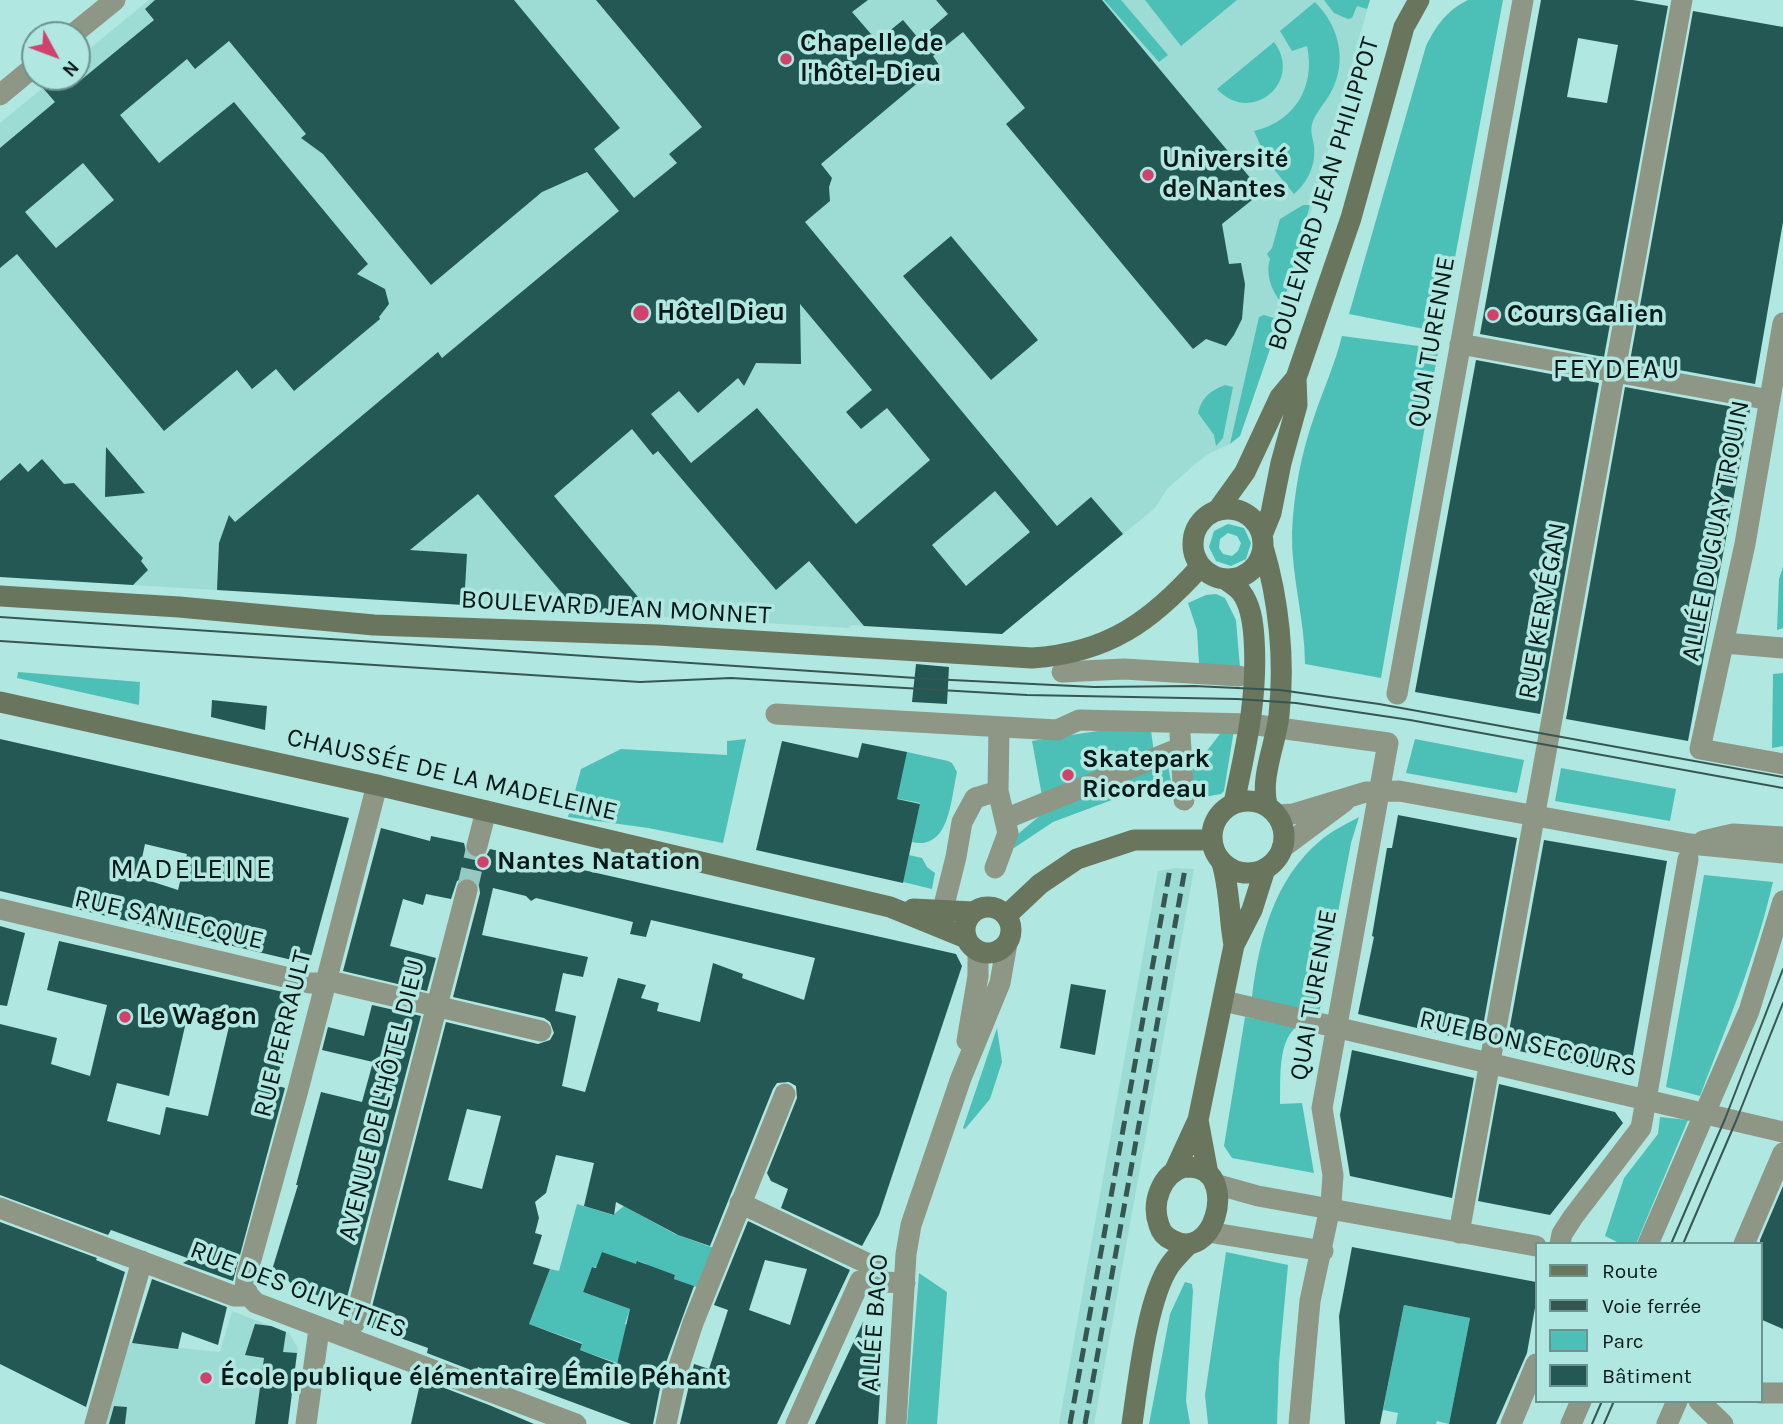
<!DOCTYPE html>
<html>
<head>
<meta charset="utf-8">
<style>
	body { margin:0 }
	#map { position:relative; width:1783px; height:1424px; overflow:hidden; background:#b0e7e0; font-family:Karla,sans-serif }
	canvas { display:block }
	.legend { position:absolute; left:1535px; top:1242px; width:228px; height:161px; box-sizing:border-box; background:#b0e7e0; border:2px solid #6b948f; margin:0; padding:9px 12px; list-style:none; font-size:21px; color:#031816 }
	.legend li { display:flex; align-items:center; gap:14px; height:35px }
	.legend b { width:35px; border:2px solid #6b948f }
	.north { position:absolute; left:21px; top:21px; width:70px; height:70px; box-sizing:border-box; background:#b0e7e0; border:2px solid #6b948f; border-radius:50%; rotate:131deg; font-size:19px; font-weight:700; line-height:28px; text-align:center; color:#031816 }
	.north::after { content:''; display:block; margin:auto; width:24px; height:32px; background:#d0426b; clip-path:polygon(50% 0,100% 100%,50% 72%,0 100%) }
</style>
</head>
<body>
<div id="map">
<canvas width="1783" height="1424"></canvas>
<ul class="legend">
<li><b style="height:9px;background:#6a755d"></b>Route</li>
<li><b style="height:9px;background:#365652"></b>Voie ferrée</li>
<li><b style="height:19px;background:#4cc0b6"></b>Parc</li>
<li><b style="height:19px;background:#245854"></b>Bâtiment</li>
</ul>
<div class="north">N</div>
</div>
<script>
const g = document.querySelector('canvas').getContext('2d');
g.lineJoin = 'round';
function paint(path, color) { g.fillStyle = color; g.fill(path, 'evenodd'); }
function stroke(path, color, width, dash) { g.strokeStyle = color; g.lineWidth = width; g.lineCap = dash ? 'butt' : 'round'; g.setLineDash(dash || []); g.stroke(path); }
function drawText(font, color, halo, rows, align = 'center') {
  g.font = font + ' Karla,sans-serif'; g.lineWidth = 7; g.setLineDash([]); g.textBaseline = 'middle'; g.strokeStyle = halo; g.fillStyle = color; for (const [text, x, y, turn = 0] of rows) {
    g.save(); g.translate(x, y); g.rotate((+turn || 0) * Math.PI / 180); g.textAlign = isNaN(turn) ? turn : align; if (halo) g.strokeText(text, 0, 0); g.fillText(text, 0, 0); g.restore();
  }
}
paint(new Path2D(`
	M149,0H1370L1285,305L1240,436L1230,444L1210,453L1194,465L1167,489L1155,508L1002,634L852,625L848,628L0,577V123L56,77H77V59Z
	M1175,868L1194,869L1094,1424H1059L1158,871Z
	M232,1311L289,1333L298,1348L288,1424H106L128,1343L220,1352Z`), '#9cdcd5');
paint(new Path2D(`
	M1104,0H1121L1168,55L1159,62Z
	M1145,0H1237L1181,46Z
	M1324,0H1370L1367,9L1357,6L1352,18L1348,19L1334,13Z
	M1468,0H1503L1443,322L1444,333L1349,314L1426,46C1436,26 1447,10 1468,0Z
	M1315,2C1339,26 1348,61 1331,92C1326,102 1315,113 1312,124C1310,131 1313,139 1314,146C1316,165 1308,182 1294,194L1268,162L1254,131C1294,122 1316,87 1307,46L1292,51L1280,31Z
	M1274,42C1304,82 1251,126 1217,89Z
	M1303,205H1310L1283,304C1272,293 1265,274 1270,259L1267,254L1272,248L1280,219Z
	M1264,315L1280,320L1240,436L1230,444L1259,317Z
	M1342,336L1442,349L1438,353L1436,363L1381,678L1305,664C1305,620 1291,576 1292,532C1294,492 1301,454 1314,417C1323,390 1335,364 1342,336Z
	M1225,385L1233,387L1223,438L1216,446L1214,435L1198,413C1202,397 1210,391 1225,385Z
	M1228,524L1244,528L1251,543L1246,559L1231,566L1216,561L1209,547L1214,531ZM1228,533L1237,536L1241,543L1238,551L1232,556L1223,554L1219,548L1220,539Z
	M1783,567V628L1777,630L1779,579Z
	M1216,594L1225,598L1236,620L1240,668L1199,664L1197,630L1188,603L1206,595Z
	M18,672L140,682L139,705L17,678Z
	M1783,673V746L1772,748L1773,674Z
	M1150,723L1154,753L1042,796L1032,741Z
	M1223,730H1234L1224,791L1221,794L1193,799V769Z
	M746,739L723,843L648,828L568,817L581,769L621,749L727,755V741Z
	M1415,739L1524,760L1517,793L1406,773Z
	M907,752L948,761L952,763L957,772C951,798 950,851 912,842L920,803L889,797Z
	M1167,760L1171,781L1163,788L1128,794L1053,822L1014,848L1012,839L1049,808Z
	M1561,768L1676,789L1670,821L1555,801Z
	M1359,817L1351,843L1319,1014L1252,997C1259,939 1274,879 1321,840C1332,831 1346,824 1359,817Z
	M909,855L922,858L927,867L935,873L932,889L903,882Z
	M1704,875L1773,882C1756,956 1727,1025 1700,1096L1666,1087Z
	M1245,1017L1296,1027C1277,1044 1281,1080 1280,1104L1302,1103L1314,1173L1232,1158L1224,1146Z
	M997,1028L1002,1062L990,1099L965,1129L963,1128Z
	M1660,1117L1688,1120L1636,1244H1621L1605,1236L1624,1178L1658,1134Z
	M577,1204L613,1215L624,1206L675,1234L714,1248L699,1285L696,1287L674,1279L675,1275L645,1268L646,1264L638,1261L636,1265L592,1267L583,1292L630,1309L625,1324L630,1326L617,1363L580,1350L582,1343L529,1324L550,1269L559,1271Z
	M1226,1252L1288,1265L1279,1363L1277,1424H1208L1205,1395Z
	M919,1273L947,1292L937,1424H907Z
	M1185,1282L1192,1284L1193,1291L1186,1401L1190,1424H1149L1170,1314Z
	M1404,1305L1470,1318L1449,1424L1437,1421L1436,1424H1396L1398,1413L1383,1410Z`), '#4cc0b6');
paint(new Path2D(`
	M155,0H514L620,128L594,149L634,198L677,163L669,154L702,127L596,0H868L852,12L877,41L903,20L919,39L948,14L936,0H1102L1262,192L1222,224L1229,264L1241,263L1245,284L1242,319L1234,335L1226,346L1206,339L1193,349L1006,124L1025,108L963,32L933,56L939,65L821,164L832,178L829,187L830,201L805,222L1057,526L1091,497L1123,534L1002,634L864,626L809,561L776,590L658,451L653,455L632,429L554,496L653,615L577,611L478,494L410,550L467,554L464,605L217,590L219,543L229,515L235,522L438,352L442,358L619,211L587,172L542,192L431,285L323,154L301,138L306,134L229,41L195,69L187,59L120,115L159,163L234,102L368,264L357,274L385,289L389,304L379,317L380,319L294,391L276,369L252,389L237,370L164,431L17,254L0,268V148L55,102L42,87L54,77H79L81,80L154,20L145,9ZM83,163L114,200L56,248L25,212ZM800,304L872,390L846,412L861,429L887,408L930,460L856,524L757,408L691,463L651,414L679,391L698,413L738,378L744,386L756,363L801,364ZM995,491L1030,532L966,586L932,545Z
	M1541,0H1633L1668,6L1604,357L1480,334ZM1578,38L1618,45L1607,103L1567,97Z
	M1693,11L1783,27V222L1755,384L1630,361Z
	M951,236L1038,340L991,380L903,276Z
	M1476,360L1599,383L1540,714L1415,692Z
	M1625,387L1750,410L1688,741L1566,719Z
	M106,447L145,493L105,497Z
	M42,459L64,484L74,483L143,558L141,561L148,570L133,585L0,577V481L20,463L28,472Z
	M916,664L949,667L947,704L912,702Z
	M212,700L267,706L265,730L211,717Z
	M0,739L349,818L309,964L0,891ZM145,844L187,854L178,890L138,877Z
	M782,741L858,758L862,743L907,752L897,799L920,804L903,883L756,850Z
	M1398,815L1517,838L1480,1043L1358,1014L1374,937L1372,936L1387,848H1392Z
	M381,828L430,841L431,836L464,843L467,855L474,859L486,856L490,849L956,954L962,966L879,1215L862,1246L781,1208L788,1189L771,1181L767,1173L797,1098L796,1086L789,1082L777,1083L773,1089L710,1246L678,1235L616,1202L614,1215L584,1206L594,1163L556,1155L546,1193L535,1202L539,1218L535,1233L542,1235L533,1264L550,1269L529,1324L582,1344L580,1350L617,1364L630,1309L583,1292L592,1267L596,1268L602,1252L636,1264L637,1261L675,1275L674,1279L694,1286L664,1368L653,1424H631L478,1367L476,1372L427,1353L428,1348L367,1326L446,1022L538,1044L550,1040L554,1033L550,1022L544,1018L453,997L480,893L479,886L471,878H463L457,881L451,899L426,894L423,905L403,899L390,946L436,958L427,991L343,971ZM493,888L526,896L531,901L536,898L633,922L630,934L646,937L651,920L815,958L804,1000L742,978L743,974L713,963L700,1022L657,1011L659,1003L641,998L646,985L618,978L585,1092L562,1086L576,1016L555,1011L563,973L583,977L588,957L482,935ZM467,1109L501,1116L482,1189L448,1180Z
	M1544,840L1667,861L1631,1066L1620,1074L1506,1048Z
	M0,926L25,933L7,1006L0,1005Z
	M59,941L292,994L298,1004L275,1085L285,1088L233,1281L183,1263L190,1259L111,1230L108,1235L0,1195V1024L57,1038L51,1064L90,1076L107,1005L47,990ZM188,1013L230,1022L208,1116L166,1107L160,1135L107,1121L117,1083L169,1096Z
	M1071,984L1106,990L1095,1055L1060,1048Z
	M372,1005L421,1016L345,1305L294,1287L286,1278L272,1270L298,1185H296L321,1092L362,1102L373,1062L322,1050L328,1027L364,1036Z
	M1352,1050L1474,1078L1452,1198L1350,1176L1340,1115Z
	M1499,1084L1615,1112L1623,1123L1550,1215L1478,1201Z
	M1783,1186V1329L1760,1319V1240Z
	M748,1221L850,1270L777,1424H680L694,1364L709,1369L728,1310L714,1305ZM765,1260L807,1269L790,1325L749,1310Z
	M0,1222L97,1258L96,1260L125,1272L86,1407L0,1364Z
	M1352,1247L1536,1282V1302L1527,1353L1496,1424H1449L1470,1318L1404,1305L1380,1424H1345L1339,1316Z
	M152,1279L227,1307L218,1345L182,1332L178,1349L132,1343Z
	M863,1322L884,1328L878,1424H815Z
	M255,1324L271,1326L286,1332L283,1352L297,1353L288,1424H255L264,1358L245,1355Z
	M421,1379L489,1405L534,1424H411Z
	M114,1406L127,1407L125,1424H109Z`), '#245854');
stroke(new Path2D(`
	M467,890L477,846`), '#96c8c2', 21, [21, 10]);
stroke(new Path2D(`
	M72,35L115,0
	M0,95L35,66
	M1783,323L1745,544L1700,749L1783,764
	M1460,344L1770,400
	M1724,643L1783,648
	M1062,672L1124,669L1239,676
	M1397,694L1523,0
	M776,714L1057,730L1079,720L1250,724L1388,743L1322,1108L1333,1175L1331,1203L1310,1301L1299,1424
	M1180,734L1184,800
	M1277,815L1293,814L1366,792L1399,791L1690,844L1783,853
	M1005,819L1180,748
	M1703,841L1733,834L1783,837
	M477,846L486,811
	M1282,848L1345,801
	M995,868L1008,833L998,791L999,727
	M945,901L956,857L962,822L975,798L998,791
	M0,909L310,983H324
	M338,983L541,1031
	M1224,1001L1783,1132
	M967,1041L978,976V951
	M1215,1184L1258,1196L1536,1246
	M740,1203L877,1268L876,1282
	M0,1208L234,1296H249L256,1303L576,1424
	M1208,1232L1323,1251
	M1459,1233L1682,0
	M1560,1244L1562,1234L1573,1217L1641,1128L1688,859
	M1648,1244L1749,1011L1783,901
	M1744,1244L1783,1153
	M249,1296L245,1287L247,1274L298,1090L377,785
	M354,1324L467,890
	M1760,1393H1783
	M1699,1401L1723,1424
	M95,1424L142,1261
	M306,1424L319,1329
	M666,1424L677,1372L693,1323L785,1094
	M796,1424L860,1281L905,1283
	M896,1424L906,1254L911,1225L961,1078L1000,983L1007,943
	M1511,1424L1536,1364
	M1571,1424L1581,1401
	M1667,1424L1677,1401`), '#8e9686', 21);
stroke(new Path2D(`
	M1193 544a35 35 0 1 1 70 0a35 35 0 1 1-70 0Z
	M1217,511L1245,472L1280,397L1296,378L1351,218L1404,27L1419,0
	M1262,535L1271,513L1281,463L1297,405L1296,378
	M1263,547C1279,600 1285,660 1279,715C1276,744 1260,776 1267,805
	M1225,579C1230,583 1237,587 1241,592C1251,605 1253,623 1254,638C1258,698 1246,746 1234,803
	M0,596L179,607L374,625L658,635L1032,658C1108,653 1152,621 1201,566
	M0,702L377,785L890,907L966,938
	M1212 837a36 36 0 1 1 72 0a36 36 0 1 1-72 0Z
	M1222,863C1230,890 1229,918 1234,945
	M965 930a23 23 0 1 1 46 0a23 23 0 1 1-46 0Z
	M913,909L973,912
	M1006,916L1040,884L1077,859L1134,840H1211
	M1198,1120L1208,1174
	M1184,1167C1189,1167 1195,1167 1200,1169C1235,1180 1214,1263 1172,1240C1165,1237 1161,1232 1159,1225C1151,1203 1161,1174 1184,1167Z
	M1175,1170L1198,1120L1234,945L1252,910L1265,869
	M1132,1424C1138,1383 1147,1298 1170,1265C1175,1258 1182,1251 1188,1245`), '#6a755d', 21);
stroke(new Path2D(`
	M0,617L931,679L1094,687L1194,686L1280,690L1379,704L1783,777
	M0,641L640,682L731,678L1027,695L1237,699L1296,703L1410,720L1783,788
	M1671,1244L1725,1119L1783,969
	M1683,1244L1736,1121L1783,1003
	M1592,1424L1602,1401
	M1604,1424L1614,1401`), '#365652', 2);
stroke(new Path2D(`
	M1070,1424L1170,869
	M1085,1424L1185,869`), '#365652', 5, [14, 7]);
for (const [x, y, r, color] of [
	[786,59,7,"#d0426b"],
	[1148,175,7,"#d0426b"],
	[641,313,9,"#d0426b"],
	[1493,315,7,"#d0426b"],
	[1068,775,7,"#d0426b"],
	[483,862,7,"#d0426b"],
	[125,1017,7,"#d0426b"],
	[206,1378,7,"#d0426b"]
]) { const dot = new Path2D(); dot.arc(x, y, r, 0, 2 * Math.PI); g.fillStyle = color; g.fill(dot); stroke(dot, '#b0e7e0', 2.5); }
drawText('bold 26px', '#031816', '#b0e7e0', [
	["Chapelle de",800,44],
	["l'hôtel-Dieu",800,74],
	["Université",1162,160],
	["de Nantes",1162,190],
	["Hôtel Dieu",657,313],
	["Cours Galien",1507,315],
	["Skatepark",1082,760],
	["Ricordeau",1082,790],
	["Nantes Natation",497,862],
	["Le Wagon",139,1017],
	["École publique élémentaire Émile Péhant",220,1378]
], 'left');
drawText('26px', '#031816', '#b0e7e0', [
	["BOULEVARD JEAN PHILIPPOT",1324,194,-73],
	["QUAI TURENNE",1432,342,-80],
	["ALLÉE DUGUAY TROUIN",1716,531,-79],
	["BOULEVARD JEAN MONNET",616,608,3],
	["RUE KERVÉGAN",1543,611,-80],
	["CHAUSSÉE DE LA MADELEINE",452,775,13],
	["RUE SANLECQUE",169,920,13],
	["QUAI TURENNE",1314,995,-80],
	["RUE PERRAULT",283,1034,-76],
	["RUE BON SECOURS",1528,1044,13],
	["AVENUE DE L'HÔTEL DIEU",382,1100,-76],
	["RUE DES OLIVETTES",298,1290,21],
	["ALLÉE BACO",875,1323,-86]
]);
g.letterSpacing = '2px';
drawText('28px', '#031816', '#b0e7e0', [
	["FEYDEAU",1617,370],
	["MADELEINE",192,870]
]);
g.letterSpacing = '0px';
</script>
</body>
</html>
